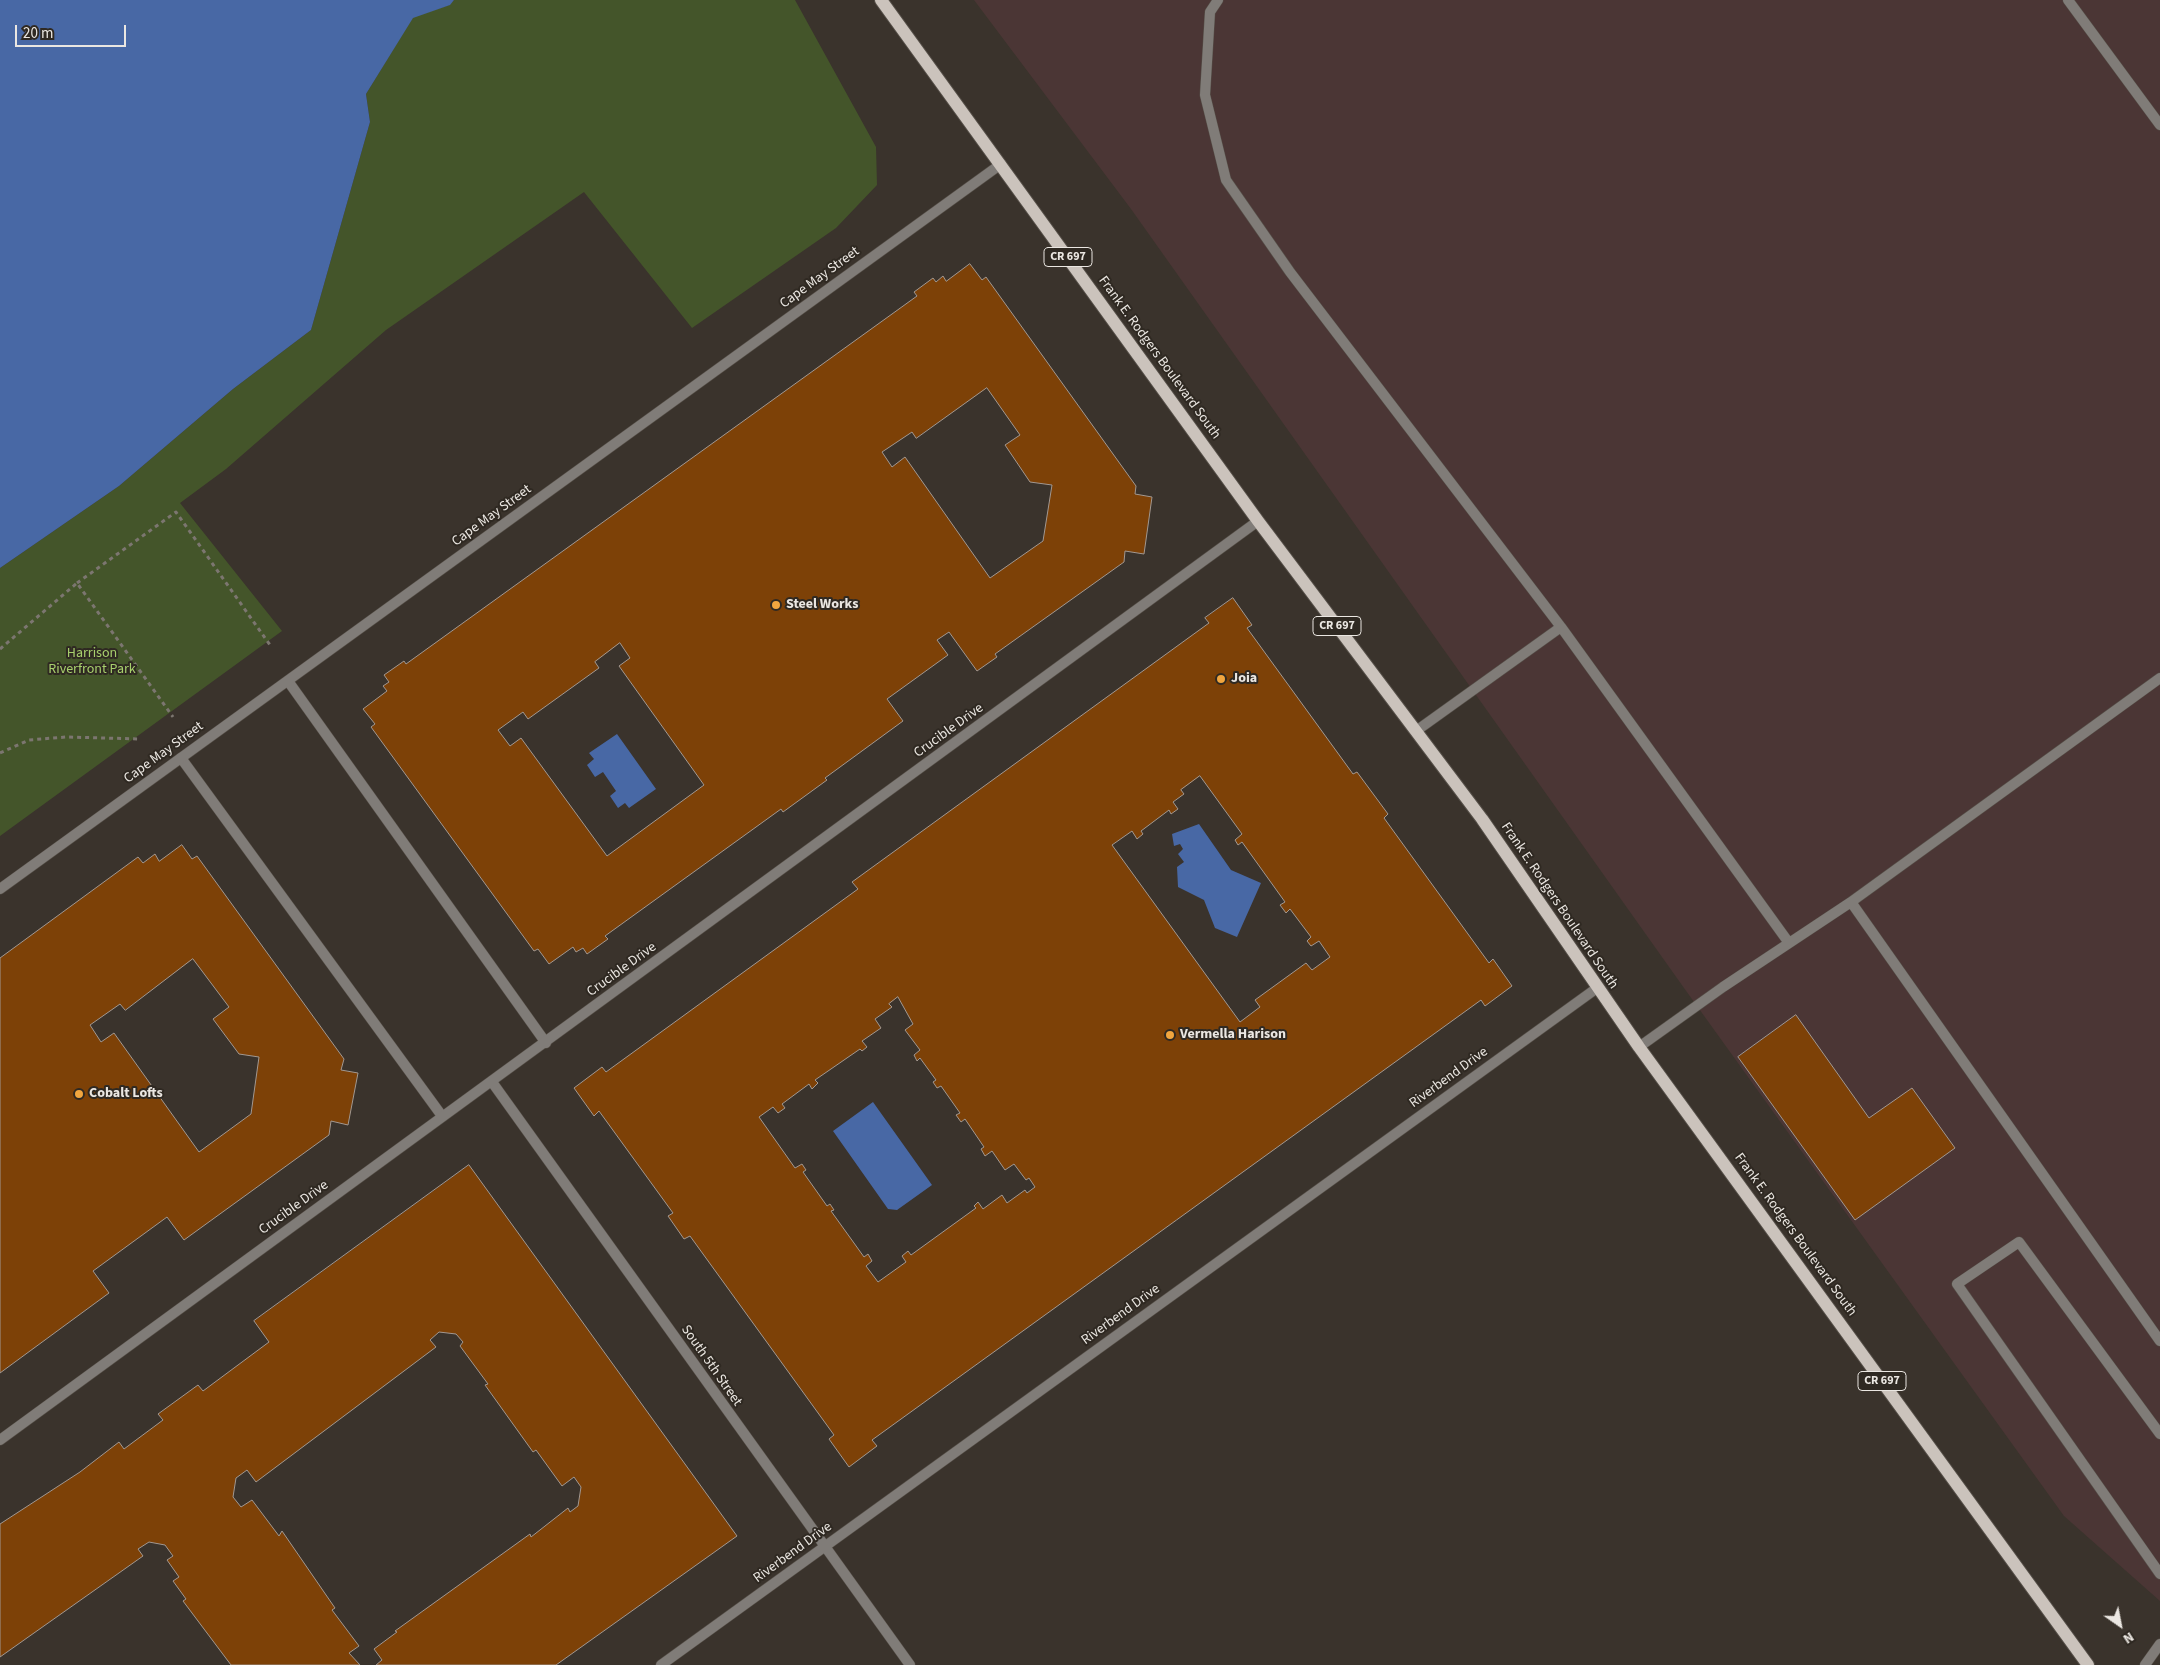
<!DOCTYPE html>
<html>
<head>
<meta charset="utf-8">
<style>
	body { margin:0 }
	#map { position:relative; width:2160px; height:1665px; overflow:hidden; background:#3a332c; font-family:"Source Sans 3",sans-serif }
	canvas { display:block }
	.north { position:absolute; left:2095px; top:1600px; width:50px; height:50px; -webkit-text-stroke:4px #2f2922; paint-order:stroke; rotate:147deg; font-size:14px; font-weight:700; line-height:20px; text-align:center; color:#ebe7e2 }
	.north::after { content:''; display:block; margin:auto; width:18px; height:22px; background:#ebe7e2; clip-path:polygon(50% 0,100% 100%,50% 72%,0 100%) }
	.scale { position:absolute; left:15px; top:25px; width:111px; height:22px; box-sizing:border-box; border:2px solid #ebe7e2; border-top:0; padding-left:6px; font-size:15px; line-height:18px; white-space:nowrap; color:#ebe7e2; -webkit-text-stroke:4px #2f2922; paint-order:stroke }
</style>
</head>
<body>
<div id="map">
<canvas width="2160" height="1665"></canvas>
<div class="north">N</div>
<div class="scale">20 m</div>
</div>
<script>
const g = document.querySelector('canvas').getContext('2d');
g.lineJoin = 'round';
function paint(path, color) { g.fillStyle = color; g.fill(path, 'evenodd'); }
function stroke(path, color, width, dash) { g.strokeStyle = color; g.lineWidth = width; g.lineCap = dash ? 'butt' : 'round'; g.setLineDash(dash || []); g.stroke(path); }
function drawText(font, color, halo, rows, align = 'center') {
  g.font = font + ' "Source Sans 3",sans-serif'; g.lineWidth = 4; g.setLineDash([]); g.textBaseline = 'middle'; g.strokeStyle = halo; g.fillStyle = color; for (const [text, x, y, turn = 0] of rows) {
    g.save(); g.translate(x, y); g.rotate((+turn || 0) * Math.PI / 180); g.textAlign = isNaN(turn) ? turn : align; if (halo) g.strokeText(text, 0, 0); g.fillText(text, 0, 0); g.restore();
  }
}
paint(new Path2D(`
	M974,0H2160V1601L2064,1516L1684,988L1131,209Z`), '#4b3635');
paint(new Path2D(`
	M454,0H795L876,147L877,185L836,228L692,328L584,192L386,330L226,469L180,503L282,631L0,836V568L119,486L233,389L311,330L370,122L366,94L413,17L449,5Z`), '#44552a');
paint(new Path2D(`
	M0,0H454L450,5L413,18L366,94L370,122L311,330L233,389L119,486L0,568Z
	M617,734L656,789L629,808L625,803L618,808L610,796L616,791L603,772L595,777L587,765L594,759L589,753Z
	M1199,824L1231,870L1261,883L1237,937L1215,928L1204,900L1178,887L1177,867L1184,862L1178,854L1183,849L1180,844L1174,846L1172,834Z
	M873,1102L932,1185L897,1210L888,1209L833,1131Z`), '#4868a5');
const building = new Path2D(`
	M970,264L982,280L986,277L1136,486L1135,494L1152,497L1144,554L1125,551L1124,562L995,654L997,657L977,671L949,632L937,640L948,655L887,699L903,721L825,778L827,780L783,812L781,809L605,936L608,939L587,954L583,948L576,952L573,947L549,964L538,949L534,951L371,727L375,724L363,709L387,691L383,686L389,682L384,675L404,661L406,664L917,296L914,292L933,278L936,282L943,276L946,281ZM987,388L1020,435L1005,445L1030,482L1052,485L1043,541L990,578L905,457L892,467L882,452L912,432L916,438ZM620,643L630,658L619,666L704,785L607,856L521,738L510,746L498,730L523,712L528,719L599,668L595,662Z
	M1233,598L1252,625L1247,628L1353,774L1357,772L1388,814L1384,818L1489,963L1493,959L1512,986L1485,1006L1481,1000L872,1440L877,1446L849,1467L829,1439L834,1435L690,1236L684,1239L668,1216L673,1213L599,1111L594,1116L574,1088L602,1067L606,1072L858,889L852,882L1209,623L1205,618ZM1200,776L1242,834L1235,840L1238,845L1242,842L1285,902L1280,905L1286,913L1290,909L1311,937L1307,941L1311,946L1319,941L1330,957L1312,970L1306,963L1255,1000L1260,1007L1240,1022L1112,845L1132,831L1137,839L1143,834L1141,831L1169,810L1171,814L1178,809L1173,802L1184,794L1181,790ZM898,997L913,1024L905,1030L920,1050L914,1055L917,1061L920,1058L936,1080L933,1082L937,1088L941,1086L960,1113L956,1115L961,1122L965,1119L984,1147L981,1149L985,1156L992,1151L1005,1170L1014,1164L1026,1180L1029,1178L1035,1187L1027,1193L1025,1190L1007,1203L1002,1195L983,1209L978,1202L974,1206L976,1208L911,1255L908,1251L902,1256L906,1262L878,1282L866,1266L872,1261L868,1254L864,1257L831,1211L834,1210L830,1204L827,1206L803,1172L806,1170L802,1164L795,1168L759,1117L773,1107L778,1113L785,1108L782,1104L809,1084L812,1089L818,1083L815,1080L860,1049L862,1051L867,1047L862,1041L881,1028L875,1019L892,1007L889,1004Z
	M182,845L192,859L197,856L344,1059L341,1070L358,1073L348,1125L331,1121L329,1135L184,1240L167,1217L93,1271L109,1293L0,1373V958L138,857L143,863L155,854L159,861ZM193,959L229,1007L213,1019L239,1054L259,1057L251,1114L199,1152L114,1033L101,1042L90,1025L120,1004L125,1010Z
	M1796,1015L1869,1118L1912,1088L1955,1148L1855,1220L1738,1057Z
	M469,1165L737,1536L556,1665H376L382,1660L374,1649L397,1632L395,1631L530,1534L531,1537L568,1508L570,1512L578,1506L581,1487L574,1477L562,1486L536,1450L533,1452L485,1385L488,1384L460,1346L463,1342L456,1334L439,1332L430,1340L436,1347L256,1482L247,1470L236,1478L233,1497L241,1507L252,1500L279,1536L282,1531L335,1608L332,1610L359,1646L349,1653L360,1665H231L183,1601L186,1599L173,1581L179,1577L167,1560L173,1556L165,1545L149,1542L138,1549L143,1556L0,1657V1524L80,1472L119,1442L124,1449L163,1420L158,1414L198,1385L203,1391L269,1342L254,1321Z`);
paint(building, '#7d4107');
stroke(building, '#a29891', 1);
const lane = new Path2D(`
	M1218,0L1210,12L1205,95L1226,180L1290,272L1561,627L1789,943
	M2068,0L2160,125
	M288,681L546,1043
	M1416,731L1561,627
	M181,758L442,1116
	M1851,902L2160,678
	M1639,1047L1723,987L1851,902L2160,1341
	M2160,1434L2019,1242L1957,1284L2160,1574
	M2145,1665L2160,1644`);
const street = new Path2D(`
	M0,889L1001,164
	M492,1082L910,1665
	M0,1440L1258,521
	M661,1665L1597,988`);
const primary = new Path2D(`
	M881,0L1258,521L1482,819L1639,1047L2088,1665`);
stroke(lane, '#565049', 11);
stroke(street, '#565049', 11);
stroke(primary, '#565049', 14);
stroke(new Path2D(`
	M77,583L176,512L270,645
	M0,649L77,583L173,717
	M0,753L29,740L66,737L141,739`), '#7c7670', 3, [4, 4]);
stroke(lane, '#807c78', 10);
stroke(street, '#807c78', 10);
stroke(primary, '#cbc3bc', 12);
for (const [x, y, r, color] of [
	[776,605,5,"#f1a63f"],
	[1221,679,5,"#f1a63f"],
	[1170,1035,5,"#f1a63f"],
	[79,1094,5,"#f1a63f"]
]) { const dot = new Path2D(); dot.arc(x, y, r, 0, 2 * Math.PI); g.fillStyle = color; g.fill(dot); stroke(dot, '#2f2922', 2); }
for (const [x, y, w] of [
	[1068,257,48],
	[1337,626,48],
	[1882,1381,48]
]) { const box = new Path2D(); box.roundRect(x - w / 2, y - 9.5, w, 19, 4); g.fillStyle = '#2f2922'; g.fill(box); stroke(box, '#ebe7e2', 1); }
drawText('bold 12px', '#ebe7e2', null, [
	["CR 697",1068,257],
	["CR 697",1337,626],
	["CR 697",1882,1381]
]);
drawText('14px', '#ebe7e2', '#2f2922', [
	["Cape May Street",820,278,-36],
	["Frank E. Rodgers Boulevard South",1159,358,54],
	["Cape May Street",492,516,-36],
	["Crucible Drive",949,731,-36],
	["Cape May Street",164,753,-36],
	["Frank E. Rodgers Boulevard South",1559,906,56],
	["Crucible Drive",622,970,-36],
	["Riverbend Drive",1449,1078,-36],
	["Crucible Drive",294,1208,-36],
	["Frank E. Rodgers Boulevard South",1795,1235,54],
	["Riverbend Drive",1121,1315,-36],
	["South 5th Street",711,1366,55],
	["Riverbend Drive",793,1553,-36]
]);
drawText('bold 14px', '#ebe7e2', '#2f2922', [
	["Steel Works",786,605],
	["Joia",1231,679],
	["Vermella Harison",1180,1035],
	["Cobalt Lofts",89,1094]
], 'left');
drawText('14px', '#a8d06d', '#2f2922', [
	["Harrison",92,654],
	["Riverfront Park",92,670]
]);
</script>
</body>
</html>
